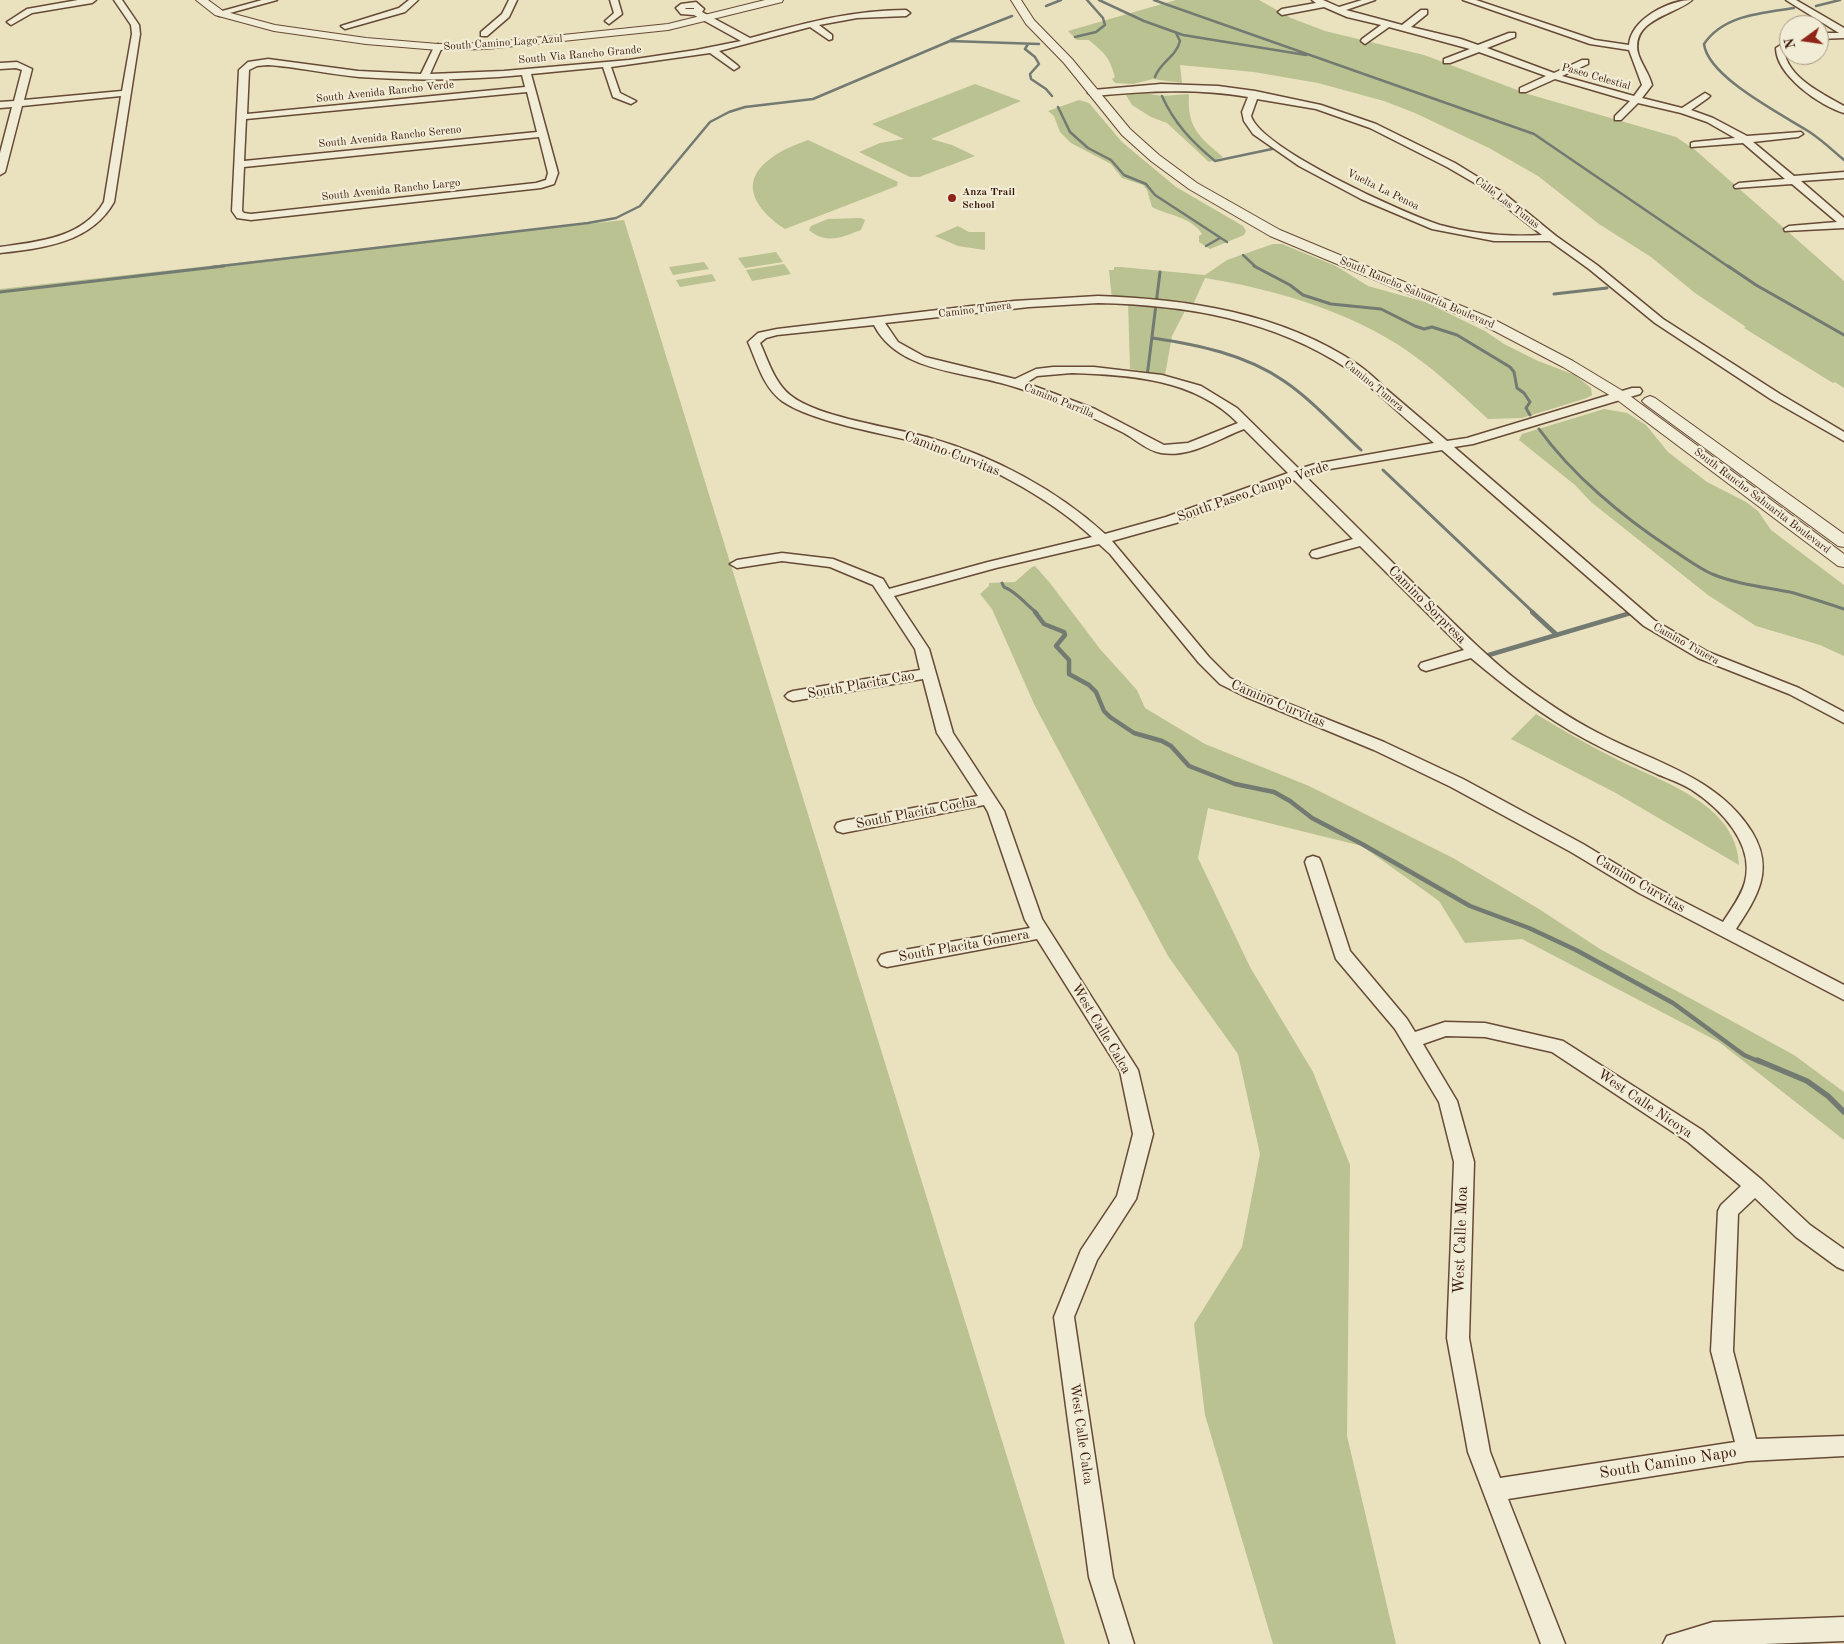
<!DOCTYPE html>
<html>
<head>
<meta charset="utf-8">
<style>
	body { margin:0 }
	#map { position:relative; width:1844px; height:1644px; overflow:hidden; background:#eae1bf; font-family:"Old Standard TT",serif }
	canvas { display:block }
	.north { position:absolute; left:1779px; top:15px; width:50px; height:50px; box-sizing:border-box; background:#f1ecd5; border:1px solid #a89783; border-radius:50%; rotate:256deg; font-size:14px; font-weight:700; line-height:20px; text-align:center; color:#3a1808 }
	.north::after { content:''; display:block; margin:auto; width:18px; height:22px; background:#8f2418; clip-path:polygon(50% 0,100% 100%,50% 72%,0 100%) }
</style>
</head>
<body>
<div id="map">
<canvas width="1844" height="1644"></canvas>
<div class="north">N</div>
</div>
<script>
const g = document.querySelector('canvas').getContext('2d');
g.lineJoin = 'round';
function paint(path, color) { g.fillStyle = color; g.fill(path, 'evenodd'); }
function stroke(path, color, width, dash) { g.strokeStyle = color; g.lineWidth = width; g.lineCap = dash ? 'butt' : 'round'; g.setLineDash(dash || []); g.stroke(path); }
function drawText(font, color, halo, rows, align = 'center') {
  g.font = font + ' "Old Standard TT",serif'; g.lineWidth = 4.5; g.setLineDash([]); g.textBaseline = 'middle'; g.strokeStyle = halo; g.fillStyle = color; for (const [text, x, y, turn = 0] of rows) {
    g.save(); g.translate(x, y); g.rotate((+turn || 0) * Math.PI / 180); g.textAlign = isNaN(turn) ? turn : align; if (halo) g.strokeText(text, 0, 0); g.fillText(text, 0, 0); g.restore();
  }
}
paint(new Path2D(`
	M1176,0H1259L1291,18L1325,31L1424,55L1528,94L1676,137L1694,149L1844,281V388L1835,382L1833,383L1744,328L1746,327L1695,293L1651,257L1599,224L1538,176L1489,148L1415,113L1384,101L1318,83L1254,72L1180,65L1182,83L1153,79L1133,84L1115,83L1112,79L1115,77C1109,56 1105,54 1089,40H1077L1068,31Z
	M975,84L1021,101L931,139L952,145L975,156L919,177H910L859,152L880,143L904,139L872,124Z
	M1138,92L1162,96L1189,94C1187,127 1198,136 1223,157L1209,162L1167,123L1151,117L1132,105L1126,95Z
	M1079,100L1089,103L1122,142L1176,187L1243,226L1246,231L1244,235L1210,249L1199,242V236L1202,234C1192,217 1167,215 1152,207L1147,190L1143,185L1122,178L1111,164L1071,143L1060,132L1054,116L1048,111Z
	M808,140L898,182L897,186L785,229C759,212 736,184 770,159C781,150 795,145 808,140Z
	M861,218L865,220L861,230C842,237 827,245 809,230L811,226L828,219Z
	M624,220L1065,1644H0V289Z
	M958,226L969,232H985V250L958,246L935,236Z
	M1273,244H1282L1336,266L1368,286L1425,302L1485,331L1504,344L1538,361L1575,375L1591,388L1592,395L1587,398L1522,418L1488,419C1460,393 1430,365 1397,344C1339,308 1272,289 1205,278L1192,307H1187L1172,336L1165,375L1130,369L1128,301L1112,300L1109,270H1114V267H1121L1205,275L1227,260Z
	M776,252L783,262L745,268L738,258Z
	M704,262L709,269L673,275L669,267Z
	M784,264L791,274L752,281L746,270Z
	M712,274L716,281L680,287L676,280Z
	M1604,409L1627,413L1646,425L1668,452L1707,482L1746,502L1758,511L1771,530L1844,585V656L1820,645L1756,626L1708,595L1591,502L1575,485L1519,440L1522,434Z
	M1035,566L1050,583L1100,649L1137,690L1145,708L1205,744L1309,786L1453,858L1539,909L1600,949L1794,1055L1844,1092V1140L1719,1042L1522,939L1465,943L1439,901L1362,846L1208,808L1198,858L1250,967L1313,1072L1350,1165L1347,1436L1396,1644H1273L1205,1415L1194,1324L1242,1247L1260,1154L1238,1054L1168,956L1035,706L992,609L980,594L989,586V583L1015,582L1032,567Z
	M1536,714C1562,730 1588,745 1616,759C1661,782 1737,803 1739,865L1614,792L1511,739Z`), '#b9c290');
stroke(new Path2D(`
	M1099,0L1144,21L1183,35L1306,55
	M1154,0L1534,134L1729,267
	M1046,6L1061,0
	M1816,6L1840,0
	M1794,8C1762,13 1723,15 1704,44C1708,77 1781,114 1808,131C1821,139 1832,150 1844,160
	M1075,37L1096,32L1105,25L1103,18L1087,0
	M951,40L1012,16
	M1028,44L1025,49L1035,57L1039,64L1030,74L1031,79L1046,89L1052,96
	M1155,77C1160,62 1176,57 1180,41L1176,33
	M1162,96C1174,123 1192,142 1215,161L1272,149
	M1058,107L1070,132L1088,148L1111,160L1124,175L1146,184L1155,195L1227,242
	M1206,246L1220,238
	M1243,255L1256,267
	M213,267L588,223L616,218L640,206L710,122L729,112L745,107L813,99L950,41L1039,44`), '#737a72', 2.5);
stroke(new Path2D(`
	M1254,266L1290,285L1303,295L1331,304L1381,309L1415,326L1424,329L1432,327L1457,335L1510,367L1514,372L1517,388L1524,393L1530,402L1526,408L1530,415
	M1728,266L1756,285L1844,335
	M0,292L224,266
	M1554,294L1607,288
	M1153,338C1198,345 1245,354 1284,381C1312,400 1336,427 1361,450
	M1147,377L1160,272
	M1539,429C1572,475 1623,517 1670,548C1684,557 1697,567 1712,574C1736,584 1764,587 1790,592C1808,597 1826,603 1844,609
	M1383,470L1534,613
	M1002,583L1004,587C1017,592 1025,604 1037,613
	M1631,613L1634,612`), '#737a72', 3);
stroke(new Path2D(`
	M1035,612L1044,624L1064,632L1065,635L1056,646L1069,660V674L1089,685L1096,692L1104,711L1110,717L1134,733L1162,741L1171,746L1189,766L1235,784L1274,792L1290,801L1312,818L1362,844L1470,906L1529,928L1576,950L1673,1003L1744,1055L1760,1062
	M1532,612L1557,635
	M1482,657L1634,612`), '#737a72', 4.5);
stroke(new Path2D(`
	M1757,1060L1807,1081L1828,1096L1844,1112`), '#737a72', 5.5);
const minor = new Path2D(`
	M78,0H96L92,3L32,13L11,25L7,22L27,9Z
	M114,0H122L139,25L140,34L114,202C91,243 43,248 0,253V247C37,242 83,238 104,202L121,96L22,106L5,172L0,175V153L12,107L0,108V102L14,101L22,70L16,68L0,69V63L17,62L32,69L24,100L122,91L132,34L131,25Z
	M262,0H277L219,16L215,13Z
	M409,0H418L405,12L345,29L341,26L399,8Z
	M509,0H517L509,17L487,36H481V32L502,14Z
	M610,0H618L622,14L609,24L605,21L614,13Z
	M1312,0H1323L1339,7L1362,0H1375L1346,10L1402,25L1421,10H1427V14L1411,27L1461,39L1478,45L1509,33H1515V37L1487,48L1554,73L1582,60H1588V64L1562,76L1634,96L1642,85L1629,50L1590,44L1463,0H1476L1595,40L1629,45C1631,19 1669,0 1692,0C1675,15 1631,19 1638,53C1641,64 1649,73 1652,85L1642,98L1682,108L1705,93L1710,96L1708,98L1691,110L1713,118L1747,136L1801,132L1803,134L1798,137L1753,142L1794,176L1844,172V178L1801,181L1844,218V228L1785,231L1784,229L1789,226L1837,222L1792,184L1735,188L1734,186L1739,183L1785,179L1743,143L1691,147V143L1694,142L1735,138L1707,122L1681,113L1638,103L1621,120H1615V116L1630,101L1555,79L1526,92H1520V88L1546,76L1479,52L1450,63H1444V59L1470,49L1389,27L1365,44L1361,41L1362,39L1381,25L1347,17L1324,7L1282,15L1278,12L1282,9L1316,3Z
	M1786,0H1796L1844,28V38L1819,39V33H1839Z
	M696,2L704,9L702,12L750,38C802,24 851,10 906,10L910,13L906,16L857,18L819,25L832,35V39L829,40L810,27L719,51L737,65L739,67L734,70L710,53L611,67L620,93L636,101L631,104L613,97L603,67L531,74L558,173L554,184L541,188L251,220L237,218L232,211L239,70L248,62L268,59L358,71L421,74L434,47L438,44L442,47L430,74L504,71L629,60L696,50L741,41L694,15L681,14L676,8L681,4ZM694,8V9H685L686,8ZM268,65C298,67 328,74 359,77C413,81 468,80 522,75L525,87L247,114L249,70L257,66ZM527,92L537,132L244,161L246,119ZM539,137L548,173L546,180L536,183L251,214L244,213L242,211L244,167Z
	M1789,40V47L1784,49C1786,77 1823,94 1844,106V113C1820,106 1776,75 1776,48Z
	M1161,84L1218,86L1255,91L1321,105L1376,124L1455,163L1502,192L1556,236L1597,265L1663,319L1780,394L1844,432V441L1772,400L1655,323L1589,269L1550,241H1494L1432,229L1361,199L1299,166L1253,134L1244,121L1242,112L1248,97C1195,88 1147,91 1093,96L1088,93L1093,90ZM1257,99L1316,109L1370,128L1447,167L1478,185L1542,235C1509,237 1472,234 1440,225C1405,214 1261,149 1251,116Z
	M1098,296C1188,299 1281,313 1357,364C1367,371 1377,380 1386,389C1406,406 1427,424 1447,441L1467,438L1632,388H1640L1642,391L1640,394L1473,444L1454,447L1654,620L1708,652L1799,688L1844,712V723L1789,694L1698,658L1644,626L1442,450L1318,471L1305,476C1344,514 1382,552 1420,590C1454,623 1486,657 1523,685C1550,705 1577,723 1606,737C1660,764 1719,779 1752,832C1775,870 1757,897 1736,929L1844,985V1000L1639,893L1571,852L1451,787L1374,750L1244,696L1220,684L1199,663L1110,554L1099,544L996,568L894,596L929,649L953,733L1004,811L1042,919L1138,1070L1153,1134L1136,1199L1097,1260L1074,1317L1113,1577L1134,1644H1110L1089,1577L1054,1317L1081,1250L1117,1196L1133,1134L1120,1071L1037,939L887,967L881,965L878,960L881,955L887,953L1030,928L1025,920L988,812L984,805L843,833L837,831L835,827L837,823L843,821L978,796L937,733L923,679L793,701L788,699L785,696L788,693L793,691L920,670L915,649L873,585L830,567L782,561L737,568L730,564L737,560L782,553L833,559L883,579L889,589L988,562L1092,537C1049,497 977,458 920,443C882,433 812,422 782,401C763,387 757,362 748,342L758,333L777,329L1014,301ZM1098,303C1186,305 1273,319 1348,369C1359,375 1368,385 1377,393C1396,410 1415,427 1434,443L1315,464L1299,469L1237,408L1201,386L1162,375L1094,367H1053L1036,369L1015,379L925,357L898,342L885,323L1029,307ZM874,325C897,370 957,371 1001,383C1024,389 1047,398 1069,407C1087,415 1106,424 1124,433C1135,439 1148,451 1161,453C1190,458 1218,439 1244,429L1288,473L1166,517L1105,534C1057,490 993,456 930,438C893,427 818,418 790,395C774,382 768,360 760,343L766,338L777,335ZM1072,373C1131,375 1195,379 1238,423L1188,443L1164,445L1095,409L1026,383L1037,376ZM1294,480L1353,539L1312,551L1310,554L1312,557L1317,558L1360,546L1464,650L1421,663L1419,666L1421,669L1426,671L1471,658C1507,688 1544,717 1585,739C1609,752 1633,763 1657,774C1669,779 1681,783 1692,790C1721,809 1755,844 1745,882C1741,897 1731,909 1723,922L1651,885L1583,844L1463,779L1384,742L1254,690L1230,678L1209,657L1112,541L1176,523Z
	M1313,856L1319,858L1321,862L1350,951L1407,1019L1415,1032L1445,1022L1485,1023L1563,1041L1702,1130L1762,1180L1810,1225L1844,1249V1270L1837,1267L1796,1237L1755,1198L1738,1214L1733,1351L1756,1439L1844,1436V1456L1748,1461L1508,1499L1565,1644H1541L1468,1452L1447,1338L1454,1162L1439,1102L1395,1029L1336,959L1305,862L1307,858ZM1446,1036L1485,1037L1552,1052L1688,1142L1741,1186L1721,1205L1718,1211L1711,1351L1735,1442L1500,1478L1490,1452L1469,1338L1474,1162L1457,1101L1423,1044Z
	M1844,1617V1641L1764,1644H1663L1667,1636L1713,1622Z`);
const tertiary = new Path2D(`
	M196,0H208L223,11L275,25L366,38L438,44L486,43L668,24L765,0H783L782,2L668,30L486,49L438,50L366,44L274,31L215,15Z
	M1011,0H1021L1034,20L1072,59L1130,129L1159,155L1197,183L1280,230L1493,319L1573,361L1626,393L1844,554V567L1838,566L1616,399L1563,367L1483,325L1270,236L1189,189L1151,161L1122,135L1064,63L1026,24Z
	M1650,396L1655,398L1844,534V547L1838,546L1645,404L1642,401L1645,398Z`);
stroke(minor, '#664a36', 3);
stroke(tertiary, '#664a36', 2);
paint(minor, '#f1ecd5');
paint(tertiary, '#f1ecd5');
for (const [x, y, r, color] of [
	[952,198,5,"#8f2418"]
]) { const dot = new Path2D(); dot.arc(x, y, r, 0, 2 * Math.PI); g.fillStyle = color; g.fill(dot); stroke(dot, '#f1ecd5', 2); }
drawText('11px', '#3a1808', '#f1ecd5', [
	["South Camino Lago Azul",503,43,-4],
	["South Via Rancho Grande",580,55,-5],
	["Paseo Celestial",1596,77,16],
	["South Avenida Rancho Verde",385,92,-6],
	["South Avenida Rancho Sereno",390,137,-6],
	["South Avenida Rancho Largo",391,190,-6],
	["Vuelta La Penoa",1383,190,26],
	["Calle Las Tunas",1507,203,37],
	["South Rancho Sahuarita Boulevard",1417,293,23],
	["Camino Tunera",975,310,-7],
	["Camino Tunera",1374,386,39],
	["Camino Parrilla",1059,401,22],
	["South Rancho Sahuarita Boulevard",1762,501,37],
	["Camino Tunera",1686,644,29]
]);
drawText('bold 11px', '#3a1808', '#f1ecd5', [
	["Anza Trail",962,192],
	["School",962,205]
], 'left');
drawText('14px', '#3a1808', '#f1ecd5', [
	["Camino Curvitas",952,454,21],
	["South Paseo Campo Verde",1253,492,-19],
	["Camino Sorpresa",1427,605,45],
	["South Placita Cao",861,685,-10],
	["Camino Curvitas",1278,704,23],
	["South Placita Cocha",916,813,-11],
	["Camino Curvitas",1640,884,30],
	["South Placita Gomera",964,946,-10],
	["West Calle Calca",1101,1029,59],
	["West Calle Nicoya",1645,1104,34],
	["West Calle Calca",1081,1434,82]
]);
drawText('16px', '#3a1808', '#f1ecd5', [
	["West Calle Moa",1461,1240,-88],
	["South Camino Napo",1668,1463,-9]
]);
</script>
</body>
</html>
